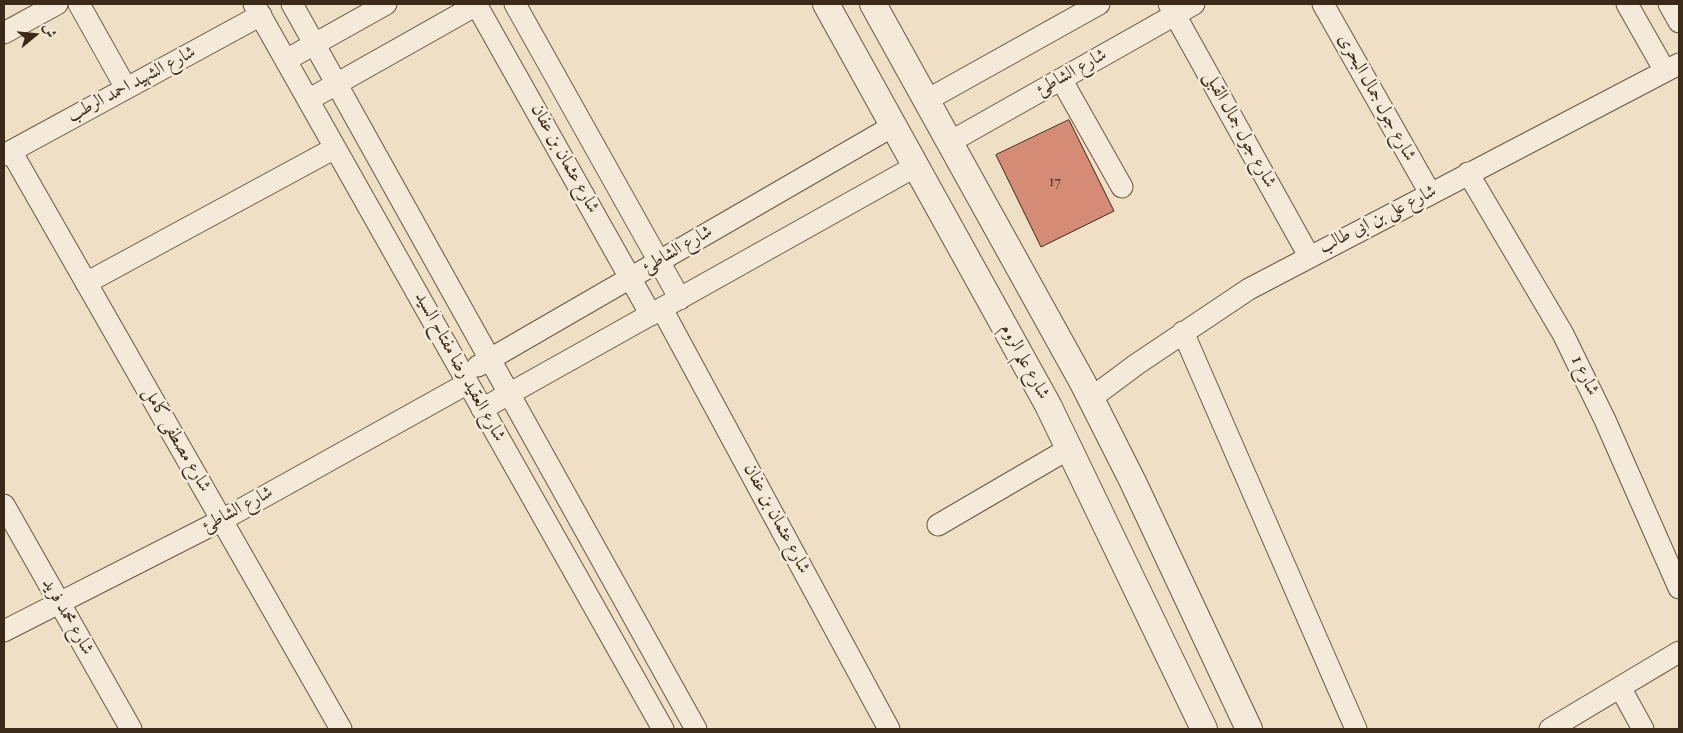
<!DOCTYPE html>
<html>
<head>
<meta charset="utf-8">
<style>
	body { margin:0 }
	#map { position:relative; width:1683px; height:733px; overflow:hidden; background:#efdfc4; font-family:"IM FELL Double Pica",Amiri,serif }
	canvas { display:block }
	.frame { position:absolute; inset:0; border:5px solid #3b2a19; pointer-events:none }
	.north { position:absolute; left:10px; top:10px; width:50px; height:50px; -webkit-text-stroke:4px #f5ead9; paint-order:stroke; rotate:73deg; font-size:14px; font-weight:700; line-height:20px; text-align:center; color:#3b2a19 }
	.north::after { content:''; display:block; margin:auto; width:18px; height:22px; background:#3b2a19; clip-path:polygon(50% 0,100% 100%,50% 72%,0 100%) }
</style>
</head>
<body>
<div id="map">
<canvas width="1683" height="733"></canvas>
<div class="frame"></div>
<div class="north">ش</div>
</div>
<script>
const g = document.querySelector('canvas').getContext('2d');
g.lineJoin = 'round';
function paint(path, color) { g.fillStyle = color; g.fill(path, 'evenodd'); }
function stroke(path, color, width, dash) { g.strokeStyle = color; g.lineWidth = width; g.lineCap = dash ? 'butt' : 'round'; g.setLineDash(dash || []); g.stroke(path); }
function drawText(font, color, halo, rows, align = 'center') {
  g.font = font + ' "IM FELL Double Pica",Amiri,serif'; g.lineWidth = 5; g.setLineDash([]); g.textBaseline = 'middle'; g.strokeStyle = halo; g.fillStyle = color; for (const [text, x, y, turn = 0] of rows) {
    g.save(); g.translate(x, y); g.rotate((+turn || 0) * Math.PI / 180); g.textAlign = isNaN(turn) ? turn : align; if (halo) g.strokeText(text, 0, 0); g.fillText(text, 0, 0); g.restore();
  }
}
const building = new Path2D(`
	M1069,120L1114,211L1041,247L996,155Z`);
paint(building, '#d58b75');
stroke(building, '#3b2a19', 1);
const minor = new Path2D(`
	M79,4L126,88
	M254,4L663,729
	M292,4L696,729
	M476,4L651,315
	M515,4L680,299
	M1169,4L1309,256
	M1323,4L1430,193
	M1627,4L1665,71
	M1669,4L1679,22
	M4,33L57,4
	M286,60L386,4
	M1061,79L1122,187
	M308,100L478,4
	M927,100L1099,4
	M950,142L1194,4
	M11,151L341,729
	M4,155L261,15
	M1468,173L1563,334L1605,420L1679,588
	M86,283L335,148
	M662,309L889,729
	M1183,332L1356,729
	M478,366L893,126
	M1090,399L1137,364L1249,289L1679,64
	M482,409L916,166
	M4,505L131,729
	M938,525L1070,448
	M4,631L222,520L468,383
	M1621,689L1643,729
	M1550,729L1679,652`);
const tertiary = new Path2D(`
	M826,4L1048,405L1204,729
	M873,4L1083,383L1133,482L1249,729`);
stroke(minor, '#685744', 23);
stroke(tertiary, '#685744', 28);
stroke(minor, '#f5ead9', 21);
stroke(tertiary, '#f5ead9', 26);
drawText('15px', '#624230', null, [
	["17",1055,183]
]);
drawText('18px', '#3b2a19', '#f5ead9', [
	["شارع الشاطئ",1072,73,-29],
	["شارع الشهيد احمد الرطب",132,85,-28],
	["شارع جول جمال البحرى",1376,98,61],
	["شارع جول جمال القبلى",1239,130,61],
	["شارع عثمان بن عفان",564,159,61],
	["شارع على بن ابى طالب",1378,220,-27],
	["شارع الشاطئ",678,250,-30],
	["شارع علم الروم",1024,362,61],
	["شارع العقيد رضا مفتاح السيد",459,367,61],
	["شارع 1",1584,376,64],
	["شارع مصطفى كامل",176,440,60],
	["شارع الشاطئ",238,510,-28],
	["شارع عثمان بن عفان",776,519,62],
	["شارع محمد فريد",67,617,60]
]);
</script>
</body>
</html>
